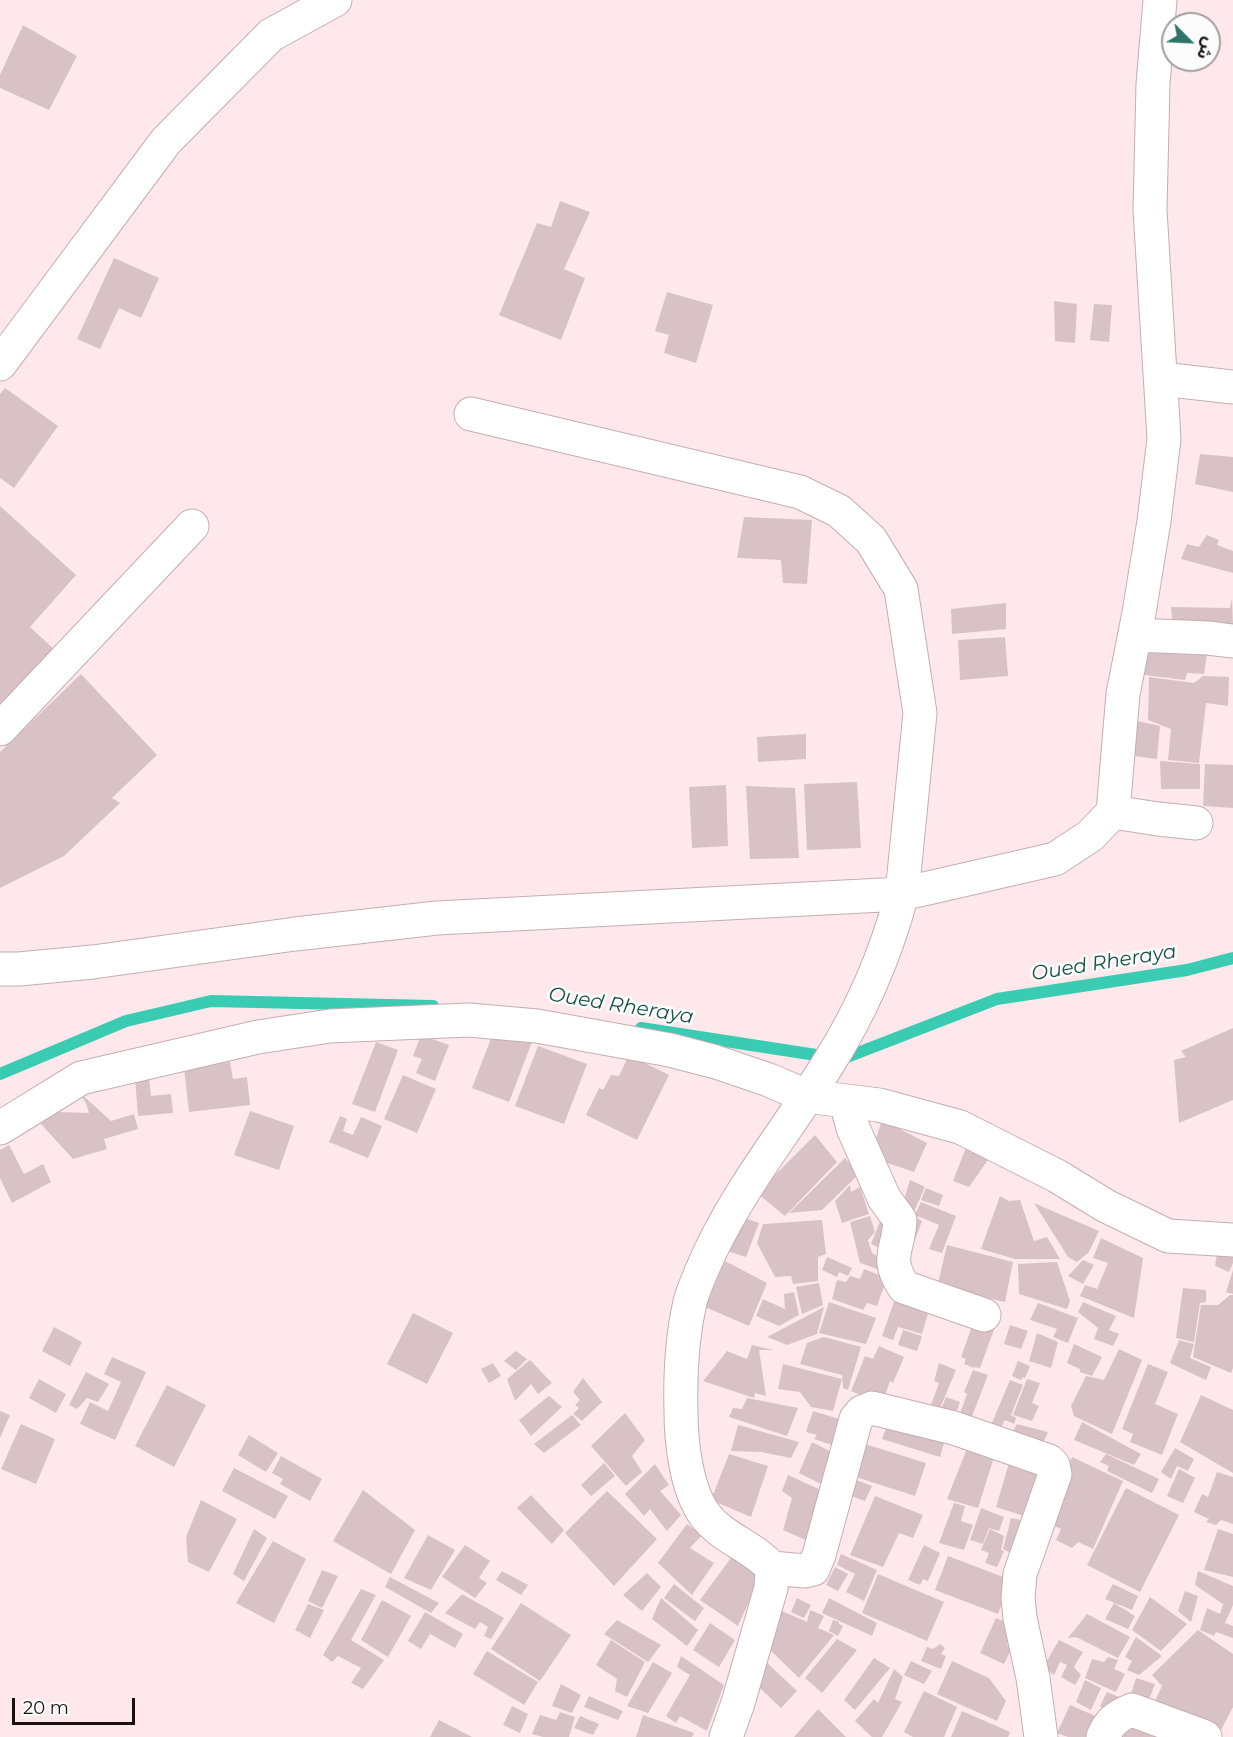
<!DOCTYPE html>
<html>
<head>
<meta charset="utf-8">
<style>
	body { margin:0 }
	#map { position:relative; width:1233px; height:1737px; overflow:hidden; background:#ffe8ec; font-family:Montserrat,"Noto Sans Arabic",sans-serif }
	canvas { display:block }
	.north { position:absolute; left:1161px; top:12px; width:60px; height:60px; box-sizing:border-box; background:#fcfcfc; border:2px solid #a19e9f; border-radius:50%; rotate:114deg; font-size:16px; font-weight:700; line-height:24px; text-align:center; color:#191213 }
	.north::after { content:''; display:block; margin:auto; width:21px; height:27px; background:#2f7467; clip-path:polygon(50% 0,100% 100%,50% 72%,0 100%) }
	.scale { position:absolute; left:12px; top:1698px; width:123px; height:27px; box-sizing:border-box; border:3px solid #191213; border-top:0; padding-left:8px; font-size:18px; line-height:21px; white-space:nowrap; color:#191213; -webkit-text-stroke:4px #fcfcfc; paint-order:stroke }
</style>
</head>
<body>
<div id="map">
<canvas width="1233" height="1737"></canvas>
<div class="north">ش</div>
<div class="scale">20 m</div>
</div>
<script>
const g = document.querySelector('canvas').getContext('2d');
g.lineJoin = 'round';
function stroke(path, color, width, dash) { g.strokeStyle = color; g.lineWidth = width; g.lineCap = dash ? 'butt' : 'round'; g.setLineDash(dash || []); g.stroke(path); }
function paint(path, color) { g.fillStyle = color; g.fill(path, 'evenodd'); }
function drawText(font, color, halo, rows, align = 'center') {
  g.font = font + ' Montserrat,sans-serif'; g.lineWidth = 5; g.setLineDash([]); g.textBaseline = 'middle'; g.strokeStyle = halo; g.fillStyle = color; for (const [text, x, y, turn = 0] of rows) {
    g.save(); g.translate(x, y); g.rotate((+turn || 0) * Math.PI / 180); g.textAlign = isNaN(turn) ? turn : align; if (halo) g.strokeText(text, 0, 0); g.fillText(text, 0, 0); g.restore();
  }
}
stroke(new Path2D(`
	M641,1028L842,1059L997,999L1187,970L1233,958
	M0,1074L126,1021L211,1001L433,1006`), '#3acbb3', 12);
paint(new Path2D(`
	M23,25L77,56L49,110L0,88V75Z
	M560,201L590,212L564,269L585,278L561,340L499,315L537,223L551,227Z
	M114,258L159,278L141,318L119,308L100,349L77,339Z
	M667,292L713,305L696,363L664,353L669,335L655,331Z
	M1054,301L1077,304L1075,343L1055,341Z
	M1094,304L1112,305L1109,342L1090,340Z
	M5,388L58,426L14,488L0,478V394Z
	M1200,454L1233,457V492L1195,484Z
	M0,506L76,575L30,627L55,650L0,706Z
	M744,517L812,520L807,584L783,583L781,560L737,558Z
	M1207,535L1219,540L1217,545L1233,551V573L1181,559L1187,544L1199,547Z
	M1232,598L1233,626L1173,631L1171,607L1230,608Z
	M1006,603V629L952,634L951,609Z
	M1005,637L1008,676L960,680L958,640Z
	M1143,647L1207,654L1204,674L1187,673L1185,680L1137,674Z
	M81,674L157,755L112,798L120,803L64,856L0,888V752Z
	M1203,676L1229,677L1228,706L1206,703L1199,763L1168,760L1171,729L1148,720L1149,677L1194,683Z
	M1137,721L1160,726L1157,759L1134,756Z
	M806,734V759L758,762L757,737Z
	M1160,761L1200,764V789H1161Z
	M1205,764L1233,765V808L1203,806Z
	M857,782L861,848L807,850L804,784Z
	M726,785L728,846L692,848L689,787Z
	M746,786L795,788L799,858L750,859Z
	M495,1028L532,1042L509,1102L472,1088Z
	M1233,1028V1100L1179,1123L1174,1060L1186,1057L1181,1051Z
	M421,1035L449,1045L435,1081L416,1073L422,1059L413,1056Z
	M376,1042L398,1050L375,1112L352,1104Z
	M538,1046L587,1064L564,1124L515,1106Z
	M629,1055L669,1075L637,1140L586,1115L599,1088L603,1090L611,1075L619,1076Z
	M230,1062L233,1079L247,1077L250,1105L189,1112L184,1068Z
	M403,1075L436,1089L417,1133L384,1119Z
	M149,1077L151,1096L171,1094L173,1113L138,1116L135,1078Z
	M78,1091L111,1121L134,1114L138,1129L104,1139L107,1149L73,1159L29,1111L89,1113L86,1103Z
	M250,1111L294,1126L279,1170L234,1155Z
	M340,1116L347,1119L343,1131L353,1135L361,1117L382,1126L368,1158L329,1142Z
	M882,1120L927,1143L914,1172L870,1157Z
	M815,1135L837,1162L785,1216L757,1193Z
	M9,1145L24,1174L43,1164L51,1182L12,1203L0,1178V1150Z
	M967,1145L990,1157L969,1187L953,1181Z
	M845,1158L859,1174L822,1210L789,1213Z
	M910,1180L925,1187L913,1214L899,1215Z
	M850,1185L851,1192L860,1187L869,1214L842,1223L835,1201Z
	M926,1188L943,1195L939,1206L921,1200Z
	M1000,1196L1009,1201L1020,1200L1034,1241L1047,1237L1060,1259H1015L981,1249Z
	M921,1202L956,1216L942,1253L929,1249L939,1225L915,1215Z
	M1034,1203L1099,1231L1089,1252L1077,1262L1068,1257Z
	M883,1214L887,1251L871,1244Z
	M910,1214L922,1221L912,1248L899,1243Z
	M739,1216L759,1223L746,1257L727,1251Z
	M870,1216L875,1232L868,1240L872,1253L882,1259L877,1269L860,1263L850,1222Z
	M822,1220L826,1254L818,1257V1281L793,1284L791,1276L775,1277L757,1243L763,1224Z
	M1101,1238L1143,1258L1134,1318L1080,1296L1085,1285L1097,1289L1108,1263L1093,1258Z
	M947,1245L1013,1262L1005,1302L937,1288Z
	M1217,1254H1233V1263L1229,1272L1215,1266Z
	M827,1257L852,1268L848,1276L839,1272L837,1277L822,1270Z
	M1083,1260L1094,1265L1083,1284L1068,1276Z
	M725,1261L767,1283L749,1326L705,1307Z
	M1057,1262L1070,1301L1067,1309L1019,1294L1018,1264Z
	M864,1269L887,1278L877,1306L867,1303L863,1310L832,1299L837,1280L846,1282L850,1276L860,1279Z
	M1233,1270V1294L1226,1292Z
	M819,1283L823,1305L802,1314L796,1287Z
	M1183,1288L1206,1290V1302L1200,1303L1194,1342L1176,1338Z
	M794,1292L799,1315L779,1326L756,1316L763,1299L785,1309L784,1294Z
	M1230,1295H1233V1368L1231,1373L1193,1357L1201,1305H1218Z
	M896,1296L930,1307L922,1334L898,1327L893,1340L882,1336Z
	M829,1302L876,1318L866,1344L819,1333Z
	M1083,1302L1116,1316L1109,1330L1119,1334L1113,1346L1094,1339L1098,1328L1078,1312Z
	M1038,1303L1078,1318L1068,1343L1053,1337L1057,1329L1030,1320Z
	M824,1307L817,1334L787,1345L767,1337Z
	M413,1313L453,1333L427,1384L387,1364Z
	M976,1315L996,1324L980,1368L974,1367V1368L964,1364L966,1359L961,1357Z
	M1010,1325L1028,1331L1021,1349L1004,1344Z
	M54,1327L82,1342L70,1366L42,1351Z
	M903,1330L922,1336L917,1351L898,1345Z
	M1037,1333L1058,1342L1051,1368L1029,1361Z
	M824,1337L861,1347L848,1390L843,1388L842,1375L800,1364L807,1343Z
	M1179,1340L1194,1344L1190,1358L1211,1367L1206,1380L1170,1363Z
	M1074,1344L1102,1357L1092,1376L1080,1372V1369L1067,1363Z
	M752,1345L773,1350H759L766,1396L755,1393L754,1398L703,1381L727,1351L747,1359Z
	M879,1346L904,1357L893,1383L890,1381L882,1404L851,1391L865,1356L873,1359Z
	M1119,1349L1142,1360L1112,1434L1074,1416L1071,1406L1086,1376L1104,1380Z
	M516,1351L527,1359L516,1370L504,1361Z
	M112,1357L146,1372L115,1440L80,1424L90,1402L108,1411L121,1382L104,1374Z
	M530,1360L552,1383L538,1394L531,1384L515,1401L507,1379Z
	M1018,1361L1030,1366L1025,1378L1023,1377L1021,1380L1012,1376Z
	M493,1363L501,1376L489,1383L481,1369Z
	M939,1363L956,1370L938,1413L926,1405H931L939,1383L934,1381Z
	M783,1364L842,1379L833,1411L811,1407L800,1392L778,1389Z
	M1148,1364L1168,1372L1155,1404L1178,1414L1162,1455L1130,1442L1133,1434L1122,1429Z
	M973,1370L988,1375L969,1424L958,1419L967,1394L964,1392Z
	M86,1372L109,1384L98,1402L87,1398L77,1409L69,1405Z
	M583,1378L602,1402L582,1421L573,1414L579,1408L575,1405L580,1400L573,1392Z
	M39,1379L66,1394L56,1413L29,1398Z
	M1027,1379L1040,1383L1032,1403L1039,1406L1032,1421L1013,1415Z
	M1010,1380L1023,1385L1011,1415L1009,1414L1016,1418L1014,1424L1005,1420L998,1433L989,1430Z
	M167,1385L206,1405L174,1467L135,1446Z
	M1201,1395L1233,1410V1473L1180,1442Z
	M549,1396L562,1407L531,1436L519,1420Z
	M946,1397L960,1402L953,1422L938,1417Z
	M747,1398L798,1408L787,1436L729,1417L733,1408L742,1409Z
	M0,1411L10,1415L0,1438Z
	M813,1411L849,1422L832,1445L814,1439L817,1435L806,1432Z
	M625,1413L645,1440L632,1456L642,1472L626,1486L591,1446Z
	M572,1415L581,1425L544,1453L534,1444Z
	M890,1418L946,1436L940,1457L882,1439Z
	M1082,1422L1141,1454L1134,1465L1074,1440Z
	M21,1424L55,1439L36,1484L1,1469Z
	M1017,1424L1048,1432L1043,1443L1007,1442Z
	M738,1425L799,1442L791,1458L761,1452L731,1451Z
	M249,1435L278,1453L266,1472L238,1455Z
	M970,1441L996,1451L978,1508L947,1499Z
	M812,1442L839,1456L827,1487L799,1473Z
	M865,1444L926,1463L915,1496L856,1477Z
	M1175,1448L1194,1459L1188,1471L1177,1466L1171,1479L1161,1472Z
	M1012,1453L1043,1462L1027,1517L996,1507Z
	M729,1454L768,1466L751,1517L711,1500Z
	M1106,1454L1159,1479L1152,1493L1107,1471L1109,1466L1100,1462Z
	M281,1456L322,1479L310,1501L280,1484L283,1479L272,1473Z
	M1072,1457L1123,1481L1093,1549L1078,1542L1072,1548L1056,1540L1061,1529L1043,1521Z
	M604,1463L615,1476L591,1496L581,1485Z
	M655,1464L669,1485L660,1491L681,1515L667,1531L650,1509L644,1516L625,1494Z
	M234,1468L288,1496L275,1519L222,1491Z
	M1179,1469L1195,1478L1183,1503L1167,1496Z
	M1217,1472L1233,1477V1524L1221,1520L1216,1525L1206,1522L1209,1519L1194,1512L1202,1494L1208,1497Z
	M788,1475L825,1492L808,1541L783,1530L792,1498L782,1491Z
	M846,1476L872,1486L865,1501L841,1492Z
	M1126,1488L1179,1515L1140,1592L1087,1565Z
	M363,1490L415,1530L391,1574L333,1541Z
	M607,1491L657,1539L614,1586L565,1533Z
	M531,1495L564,1530L552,1544L517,1508Z
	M875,1496L923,1515L913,1538L899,1533L883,1567L850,1555Z
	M201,1500L237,1519L209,1572L188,1562L186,1537Z
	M954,1503L965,1506L961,1521L973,1525L964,1550L939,1543Z
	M981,1508L1004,1517L999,1531L989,1528L983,1544L970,1540Z
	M1011,1518L1025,1521L1013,1554L1003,1549Z
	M687,1524L702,1535L690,1548L714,1563L692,1595L658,1563Z
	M254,1529L267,1538L244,1581L233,1574Z
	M990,1529L1004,1536L1001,1550L1004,1551L997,1567L985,1563L989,1553L981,1550Z
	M1218,1529L1233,1534V1577L1204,1570Z
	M428,1535L455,1550L431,1590L404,1578Z
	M273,1541L306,1559L274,1623L236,1603Z
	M465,1545L490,1561L479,1578L487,1583L475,1598L442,1577Z
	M924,1545L940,1553L928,1581L923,1579L920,1585L908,1580Z
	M841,1554L877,1570L864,1601L846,1592L855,1574L837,1565Z
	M733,1555L760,1577L738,1626L700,1600Z
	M948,1556L1011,1580L998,1614L935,1590Z
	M835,1567L848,1574L838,1591L826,1585Z
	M322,1570L338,1576L322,1608L308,1601Z
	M502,1571L528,1585L521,1595L496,1580Z
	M1198,1571L1233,1586V1605L1225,1623L1233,1626V1638L1216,1632L1214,1636L1200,1630L1207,1608L1220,1614L1223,1604L1195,1585Z
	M647,1573L661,1587L642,1611L623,1595Z
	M878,1574L944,1602L927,1641L862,1613Z
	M390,1577L439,1603L431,1613L385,1587Z
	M674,1584L704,1608L695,1621L664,1598Z
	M1113,1584L1138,1596L1132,1610L1105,1599Z
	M361,1589L376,1595L351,1640L384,1660L363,1689L351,1683L361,1668L338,1656L332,1662L323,1655Z
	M1185,1591L1198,1596L1191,1622L1178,1611Z
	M462,1594L504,1618L491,1639L484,1636L488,1627L480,1622L475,1629L445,1613Z
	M1150,1597L1187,1624L1161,1651L1132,1630Z
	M661,1598L698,1630L687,1646L652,1619Z
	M797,1598L811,1605L804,1618L791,1612Z
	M829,1598L877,1623L872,1636L822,1613Z
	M382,1600L411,1616L388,1657L361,1640Z
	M521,1603L571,1635L540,1681L491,1649Z
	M1114,1603L1135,1616L1128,1629L1105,1619Z
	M308,1604L324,1610L310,1638L295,1630Z
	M810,1610L824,1616L818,1628L834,1635L799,1678L763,1643L782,1611L807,1622Z
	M425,1612L463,1634L455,1648L430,1634L421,1649L408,1641Z
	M1087,1614L1130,1637L1118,1658L1076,1637L1068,1638Z
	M996,1618L1013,1625L1007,1645L1012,1647L1004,1664L980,1653Z
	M617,1620L661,1645L648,1662L604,1634Z
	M833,1620L839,1622V1624L843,1626L838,1636L829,1631Z
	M710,1623L735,1640L719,1667L693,1650Z
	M1198,1630L1233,1654V1707L1221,1730L1154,1703L1162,1686L1152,1675Z
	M1136,1637L1162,1656L1139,1675L1127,1670L1132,1661L1125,1657Z
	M837,1639L857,1650L822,1693L805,1678Z
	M611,1640L645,1662L627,1697L615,1691L617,1679L596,1665Z
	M1059,1640L1083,1652L1074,1667L1081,1675L1075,1685L1061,1677L1067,1665L1060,1662L1054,1675L1043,1668Z
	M940,1644L945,1648L941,1654L946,1656L941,1669L921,1661L927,1647L933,1649Z
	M487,1651L538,1682L524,1705L473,1674Z
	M681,1656L724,1685L707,1731L680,1716L676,1723L666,1716L690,1675L677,1667Z
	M761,1657L797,1691L781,1708L749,1678Z
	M1108,1657L1118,1660L1114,1669L1125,1674L1116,1692L1085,1678L1092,1659L1104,1662Z
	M874,1658L890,1668L855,1710L844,1700Z
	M911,1661L932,1671L924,1684L904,1675Z
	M952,1661L989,1678L1006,1701L997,1721L937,1694Z
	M653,1662L672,1673L648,1713L627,1706Z
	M894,1669L903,1677L895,1699L902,1702L882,1737H872L855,1721L874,1699L878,1703Z
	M1136,1678L1155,1684L1148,1702L1131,1694Z
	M1085,1680L1101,1688L1091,1710L1076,1702Z
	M561,1684L581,1695L572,1713L552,1706Z
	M924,1691L957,1707L944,1737H913L904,1732Z
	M1107,1692L1124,1699L1113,1714L1100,1706Z
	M589,1696L623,1711L618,1720L584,1707Z
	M1070,1705L1100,1718L1092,1737H1068L1057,1733Z
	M512,1706L528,1714L520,1733L503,1725Z
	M818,1709L846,1737H794Z
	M962,1711L1010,1732L1008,1737H951Z
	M560,1712L575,1717L569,1737H543L532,1734L540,1715L556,1720Z
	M643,1715L694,1733L692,1737H636Z
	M580,1716L599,1724L593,1735L574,1728Z
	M439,1720L472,1737H430Z
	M1119,1721L1163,1737H1113Z`), '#d9c2c6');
const street = new Path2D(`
	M0,364L166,141L271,35L335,0
	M1162,379L1233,387
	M471,414L800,492L839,511L871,540L901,589L920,713L902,894C886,954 861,1012 828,1064C790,1126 744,1182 712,1248C704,1265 695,1284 690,1302C682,1337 680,1375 681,1411C681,1442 686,1489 705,1515C723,1539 753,1546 772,1568L771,1588L738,1703L726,1737
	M1135,635L1208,638L1233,641
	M0,729L192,526
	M1113,812L1158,819L1196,823
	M0,969H19L93,962L295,934L437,918L902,894L1055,859L1090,836L1113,812L1123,694L1139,613L1154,521L1164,439L1150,210L1153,84L1160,0
	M846,1102L853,1128L884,1198L900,1220C899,1250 884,1257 904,1287L984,1315
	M0,1128L81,1078L258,1037L330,1026L469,1020L537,1026L670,1050L716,1062L769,1080L806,1096L879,1105L960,1127L1057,1176L1106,1206L1168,1236L1233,1240
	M772,1568L805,1571L813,1569L819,1555L856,1419L862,1412L872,1408L954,1428L1049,1461L1053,1465L1055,1474L1020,1574L1018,1598L1020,1618L1033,1678L1041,1737
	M1103,1737C1109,1722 1117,1716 1132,1710L1205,1737`);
stroke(street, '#c4aeb2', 35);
stroke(street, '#fff', 33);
drawText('italic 20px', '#175247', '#fcfcfc', [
	["Oued Rheraya",1104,963,-9],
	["Oued Rheraya",621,1006,9]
]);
</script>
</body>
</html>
